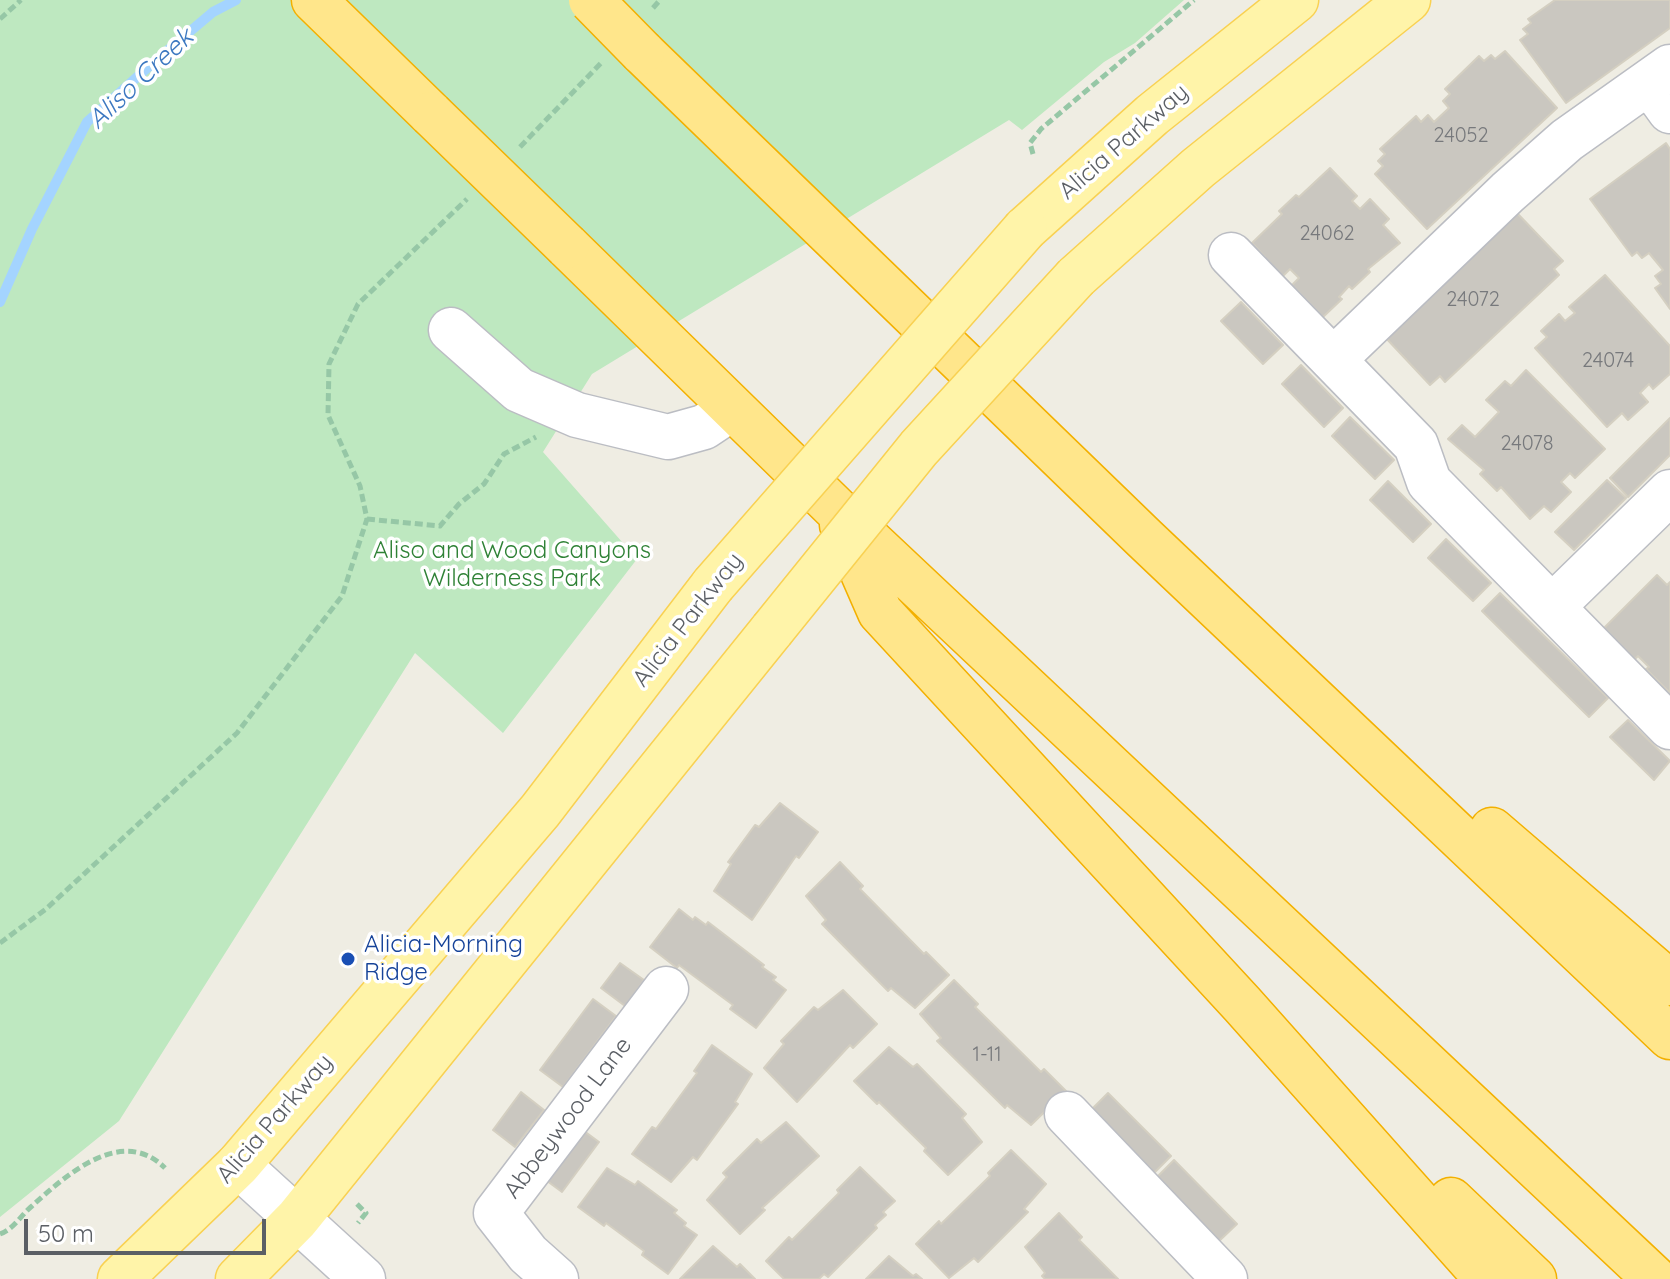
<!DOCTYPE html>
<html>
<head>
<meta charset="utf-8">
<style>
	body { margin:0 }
	#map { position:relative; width:1670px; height:1279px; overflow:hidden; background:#efede3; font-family:Quicksand,sans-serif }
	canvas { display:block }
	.scale { position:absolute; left:24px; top:1219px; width:242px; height:36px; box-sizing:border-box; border:4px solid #5b5f65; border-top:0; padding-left:10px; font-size:24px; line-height:28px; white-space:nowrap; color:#5b5f65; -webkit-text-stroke:6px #fff; paint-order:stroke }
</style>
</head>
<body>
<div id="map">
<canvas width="1670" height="1279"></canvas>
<div class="scale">50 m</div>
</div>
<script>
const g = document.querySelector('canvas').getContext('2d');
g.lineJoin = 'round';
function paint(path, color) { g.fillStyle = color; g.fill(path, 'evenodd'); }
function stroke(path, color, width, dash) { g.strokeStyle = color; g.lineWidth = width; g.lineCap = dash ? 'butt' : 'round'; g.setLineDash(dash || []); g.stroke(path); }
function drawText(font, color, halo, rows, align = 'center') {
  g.font = font + ' Quicksand,sans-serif'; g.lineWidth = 7; g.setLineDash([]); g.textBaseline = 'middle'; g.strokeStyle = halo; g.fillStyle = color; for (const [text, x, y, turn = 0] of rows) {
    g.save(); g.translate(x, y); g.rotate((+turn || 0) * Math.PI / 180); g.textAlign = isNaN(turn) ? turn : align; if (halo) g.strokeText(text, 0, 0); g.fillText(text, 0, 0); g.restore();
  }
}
paint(new Path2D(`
	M0,0H1184L1135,43L1104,62L1022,130L1009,120L592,374L543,452L637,559L503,733L415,653L119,1121L0,1217Z`), '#bee8c0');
stroke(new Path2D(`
	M0,302L32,229L87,122L155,61L213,12L236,0`), '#a4d4ff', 10);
const building = new Path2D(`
	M1555,0H1670V28L1566,103L1520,40L1528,34L1523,29L1531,23L1528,19Z
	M1505,51L1557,108L1427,229L1375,174L1383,166L1378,161L1385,154L1380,149L1416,116L1421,122L1428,115L1434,122L1449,108L1443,101L1450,94L1445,89L1479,56L1484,61L1491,55L1495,59Z
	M1666,143L1670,149V309L1655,288L1661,284L1655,276L1663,270L1649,253L1642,258L1637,252L1632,256L1590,199Z
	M1330,168L1357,196L1352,201L1360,209L1370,199L1389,219L1383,225L1400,243L1368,269L1370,272L1352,289L1349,286L1339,297L1342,299L1323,317L1292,285L1299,278L1290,269L1277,282L1258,262L1265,257L1252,243L1282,214L1279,211L1296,195L1299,197Z
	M1517,213L1563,261L1554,269L1559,275L1445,382L1440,376L1430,385L1384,336Z
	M1605,275L1670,346V374L1653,389L1649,384L1640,393L1648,402L1628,420L1622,413L1607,427L1535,348L1547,337L1541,331L1559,314L1565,321L1575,313L1569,307Z
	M1241,302L1283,345L1263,364L1221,321Z
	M1301,365L1343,408L1324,427L1282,384Z
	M1526,370L1605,449L1575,478L1570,473L1561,482L1571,492L1551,512L1544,506L1530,519L1501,487L1497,491L1480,474L1484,470L1448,439L1462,425L1475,437L1499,412L1486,400L1505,381L1511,386Z
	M1350,417L1394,460L1375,479L1332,436Z
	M1670,418V455L1628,497L1610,478Z
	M1607,480L1626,498L1574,550L1555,532Z
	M1388,481L1431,524L1413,542L1370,500Z
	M1446,539L1491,583L1473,601L1428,558Z
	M1657,575L1667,585L1670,582V693L1646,669L1649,667L1638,656L1635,659L1604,628Z
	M1500,593L1608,698L1589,717L1482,611Z
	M1628,720L1670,761L1654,780L1610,737Z
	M780,803L818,832L799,858L796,856L752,920L714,891L731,864L728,862L755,825L759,827Z
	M840,862L863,886L860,889L924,954L926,952L949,975L915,1008L891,988L888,991L822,924L826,920L806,896Z
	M679,909L693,920L695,917L706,925L708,922L764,965L762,967L776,977L773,980L786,990L756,1028L730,1009L733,1005L679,965L677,968L650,947Z
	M620,963L644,980L625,1006L601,988Z
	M954,980L978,1004L975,1007L1041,1072L1044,1069L1066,1091L1031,1125L1007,1105L1005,1108L937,1041L941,1038L920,1014Z
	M843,990L877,1024L853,1048L850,1045L797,1102L764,1068L784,1044L781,1041L814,1007L818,1010Z
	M593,999L616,1016L563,1087L540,1070Z
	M712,1045L752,1074L735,1102L738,1104L697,1160L693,1157L671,1182L632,1154L652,1127L656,1129L697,1073L694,1071Z
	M889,1047L913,1067L917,1064L966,1114L962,1118L982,1142L948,1175L924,1151L926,1148L879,1102L877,1104L854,1081Z
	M521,1092L544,1110L515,1147L493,1130Z
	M1108,1093L1171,1156L1151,1176L1088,1113Z
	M786,1122L819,1156L762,1208L765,1210L740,1234L707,1200L727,1177L723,1173L757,1139L761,1143Z
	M576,1125L599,1142L562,1192L539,1175Z
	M1011,1150L1046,1184L1024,1209L1028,1212L978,1262L974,1258L949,1278L916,1244L939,1221L941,1224L990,1176L988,1173Z
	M1174,1160L1237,1224L1217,1243L1154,1180Z
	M860,1167L895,1201L883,1212L886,1215L875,1225L877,1228L828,1277L824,1274L819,1279H784L766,1261L789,1237L792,1240L839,1193L837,1190Z
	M607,1168L635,1185L638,1181L677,1210L674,1213L686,1223L684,1226L697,1235L668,1274L642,1255L644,1251L606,1223L604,1226L578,1207Z
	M1059,1213L1082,1237L1079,1240L1118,1279H1045L1042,1276L1045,1273L1025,1247Z
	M713,1246L737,1267L740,1264L755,1279H680Z
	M889,1256L913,1276L916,1274L922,1279H866Z`);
paint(building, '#cac7c0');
stroke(building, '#d4cfc1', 2);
const minor = new Path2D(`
	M1649,82L1670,111
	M1231,255L1416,445L1429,482L1670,727
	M451,330L519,390L577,415L668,437L704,427L731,409
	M1334,359L1508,192L1567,140L1670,67
	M1552,607L1670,492
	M1067,1114L1225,1279
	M238,1165L363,1279
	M556,1279L528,1254L496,1213L666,989`);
const major = new Path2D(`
	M1025,229L1152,115L1296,0
	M1076,277L1198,168L1408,0
	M120,1279L238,1165L540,811L713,585
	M238,1279L297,1219L772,630`);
const highway = new Path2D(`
	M314,0L431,114
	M642,52L1144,538L1670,1037
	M567,246L835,508L1655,1279
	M842,525L880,612L1242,1004L1487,1279
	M1492,830L1670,983
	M1451,1200L1534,1279`);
stroke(minor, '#bbbdc3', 47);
stroke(major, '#f9d152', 47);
stroke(highway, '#f3b000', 47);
stroke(new Path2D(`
	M653,8L660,0
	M0,19L21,0
	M520,147L602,62
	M1033,154L1030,143L1041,129L1194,0
	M367,519L440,526L459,504L484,484L504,454L536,437
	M0,943L46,909L237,733L342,596L367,519L360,486L328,415L329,364L358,304L467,199
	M357,1204L366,1213L358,1223
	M0,1234C15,1228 20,1216 32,1206C66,1175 122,1125 165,1168`), '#96c7a6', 5, [8, 4]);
stroke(minor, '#fff', 44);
stroke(major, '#fff4a9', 44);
stroke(highway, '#ffe68b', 44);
const majorBridge = new Path2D(`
	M713,585L1025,229
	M772,630L919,448L1076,277`);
const highwayBridge = new Path2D(`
	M591,0L642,52
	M431,114L567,246`);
stroke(majorBridge, '#f9d152', 47, []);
stroke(highwayBridge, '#f3b000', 47, []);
stroke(majorBridge, '#fff4a9', 44);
stroke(highwayBridge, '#ffe68b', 44);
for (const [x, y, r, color] of [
	[348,959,8,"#1a4fb4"]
]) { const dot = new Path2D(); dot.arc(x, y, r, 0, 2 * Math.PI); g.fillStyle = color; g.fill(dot); stroke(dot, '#fff', 3); }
drawText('20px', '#77797c', null, [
	["24052",1461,136],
	["24062",1327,234],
	["24072",1473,300],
	["24074",1608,361],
	["24078",1527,444],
	["1-11",987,1055]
]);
drawText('24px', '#5b5f65', '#fff', [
	["Alicia Parkway",1124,142,-41],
	["Alicia Parkway",688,620,-52],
	["Abbeywood Lane",568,1118,-53],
	["Alicia Parkway",275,1119,-49]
]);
drawText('24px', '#2f8236', '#fff', [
	["Aliso and Wood Canyons",512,551],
	["Wilderness Park",512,579]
]);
drawText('24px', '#164399', '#fff', [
	["Alicia-Morning",364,945],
	["Ridge",364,973]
], 'left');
drawText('italic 26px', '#3c78c1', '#fff', [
	["Aliso Creek",141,79,-43]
]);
</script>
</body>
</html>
